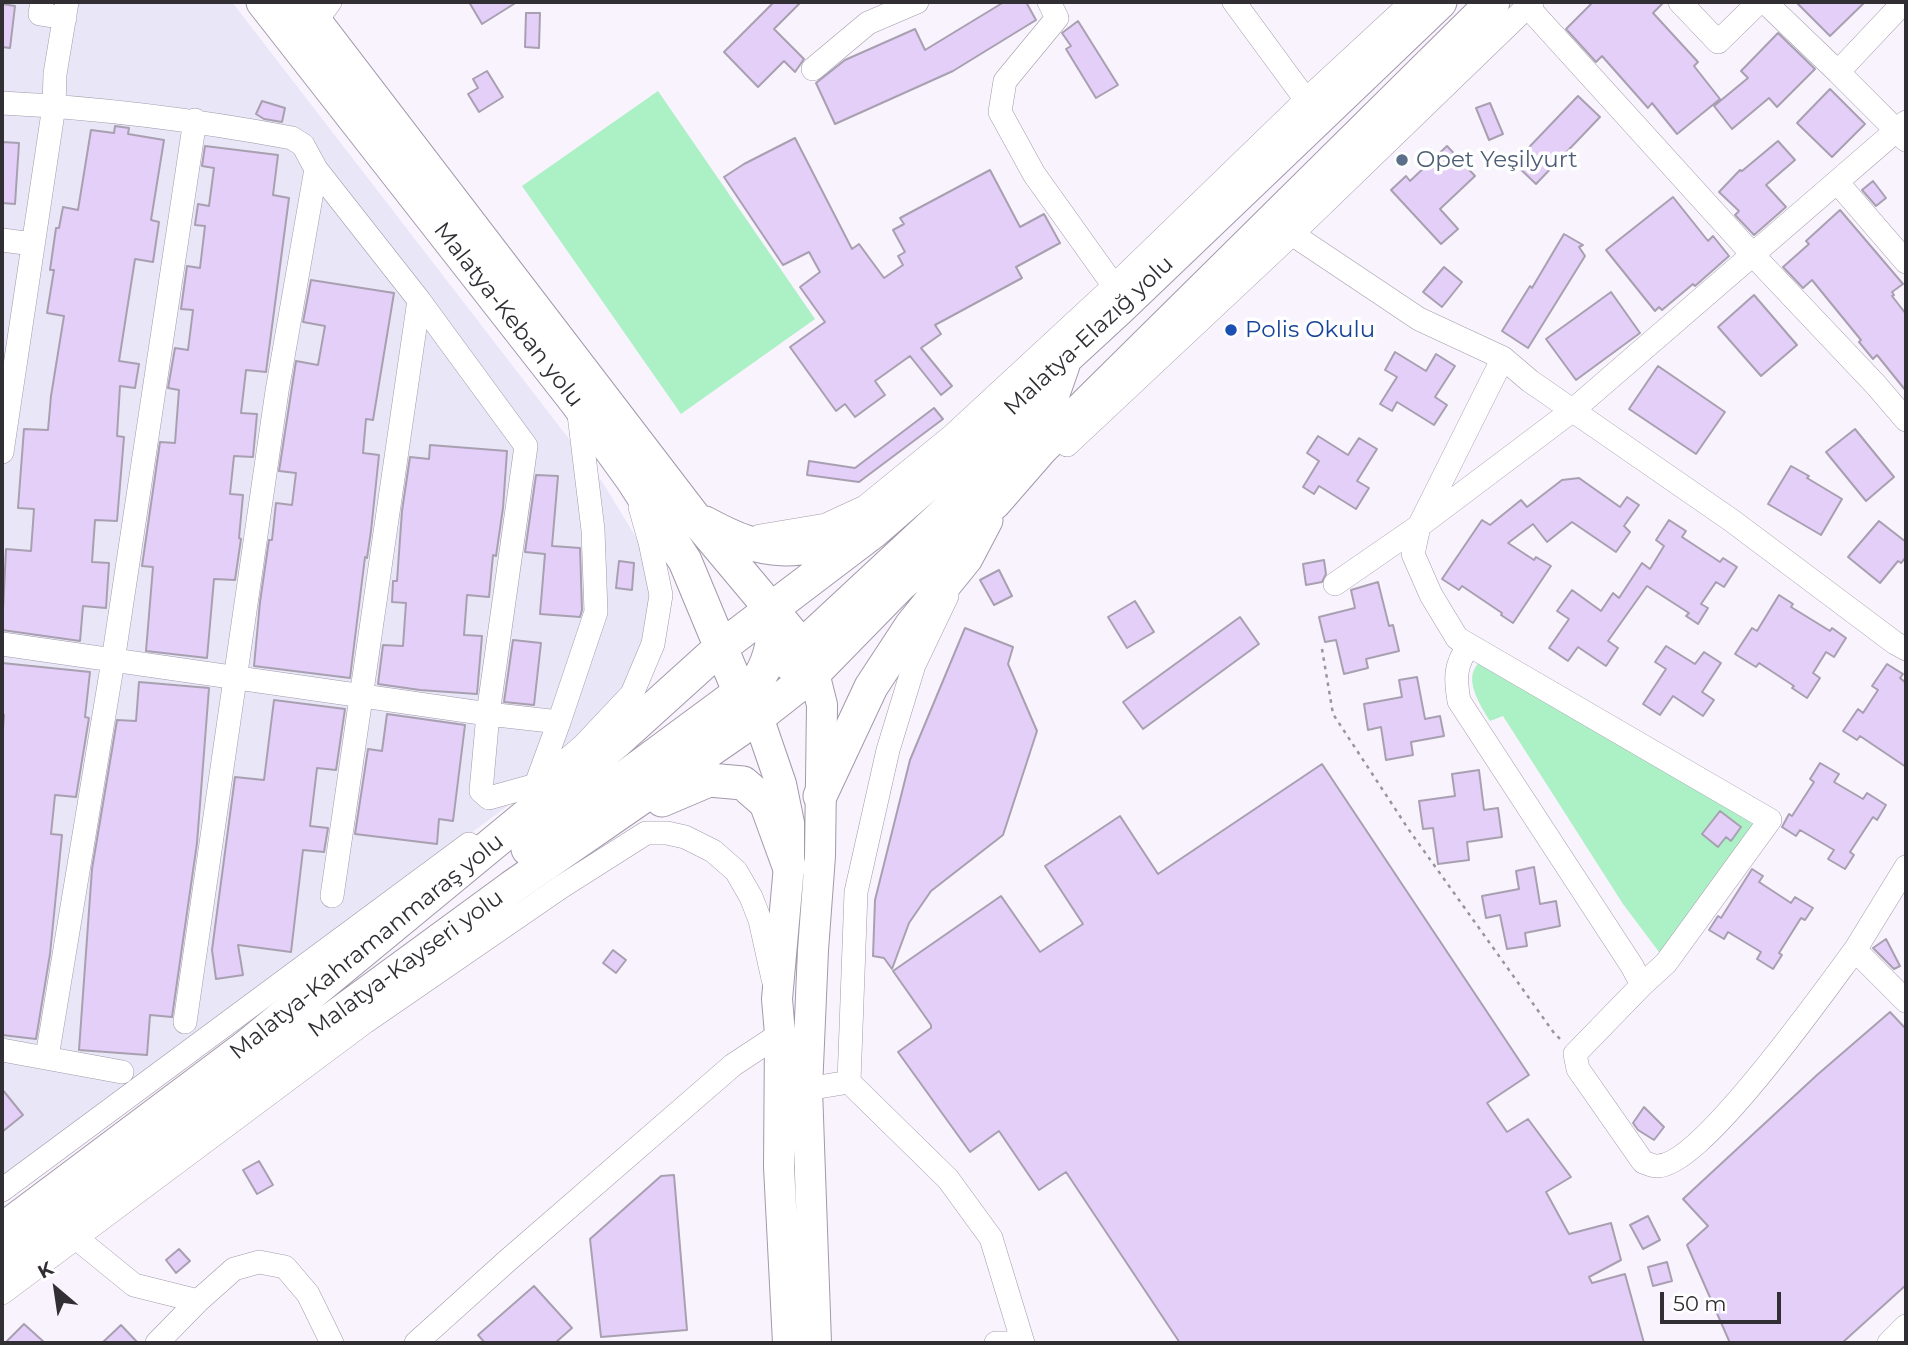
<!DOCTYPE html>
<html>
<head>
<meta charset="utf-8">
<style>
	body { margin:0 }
	#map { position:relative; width:1908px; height:1345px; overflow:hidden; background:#f9f3fe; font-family:Montserrat,sans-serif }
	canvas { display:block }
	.frame { position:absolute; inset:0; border:4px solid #312e34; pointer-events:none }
	.north { position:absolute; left:21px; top:1254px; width:70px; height:70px; -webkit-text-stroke:5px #fff; paint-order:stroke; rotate:331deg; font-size:19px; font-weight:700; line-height:28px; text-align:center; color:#312e34 }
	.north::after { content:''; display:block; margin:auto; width:24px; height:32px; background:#312e34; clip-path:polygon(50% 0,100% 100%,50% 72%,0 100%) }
	.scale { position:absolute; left:1660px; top:1292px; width:121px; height:32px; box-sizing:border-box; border:4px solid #312e34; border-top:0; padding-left:9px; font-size:21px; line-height:24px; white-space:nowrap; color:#312e34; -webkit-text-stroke:5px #fff; paint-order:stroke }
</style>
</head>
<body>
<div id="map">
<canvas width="1908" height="1345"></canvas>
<div class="frame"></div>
<div class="north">K</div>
<div class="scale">50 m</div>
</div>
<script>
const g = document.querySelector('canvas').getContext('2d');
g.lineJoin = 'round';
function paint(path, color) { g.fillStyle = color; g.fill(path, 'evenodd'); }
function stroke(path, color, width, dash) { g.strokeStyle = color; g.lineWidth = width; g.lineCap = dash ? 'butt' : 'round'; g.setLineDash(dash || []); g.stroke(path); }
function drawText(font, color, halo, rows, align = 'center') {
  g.font = font + ' Montserrat,sans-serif'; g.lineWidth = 7; g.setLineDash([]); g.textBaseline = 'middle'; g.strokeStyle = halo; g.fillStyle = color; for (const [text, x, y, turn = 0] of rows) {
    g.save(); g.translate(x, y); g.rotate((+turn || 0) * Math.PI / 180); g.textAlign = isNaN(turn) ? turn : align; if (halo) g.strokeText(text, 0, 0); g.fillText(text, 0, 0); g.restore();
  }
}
paint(new Path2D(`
	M2,2H232L603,483L651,562L656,596L628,689L510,804L2,1183Z`), '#e8e6f7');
paint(new Path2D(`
	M658,91L815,319L681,414L522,186Z
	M1495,654L1757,827L1662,956L1623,904L1503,716L1490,721C1476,698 1456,667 1495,654Z`), '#acf0c5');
const building = new Path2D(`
	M469,2H517L482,24Z
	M774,2H801L774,29L804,59L795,72L784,61L758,87L724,52Z
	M1004,2H1026L1036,20L953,71L835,124L816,83L845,60L915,29L925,50Z
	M1593,2H1664L1653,13L1698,62L1694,66L1720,99L1677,134L1652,103L1648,108L1602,56L1596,62L1566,29Z
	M1796,2H1865L1830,36Z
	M2,4L15,6L10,48L2,47Z
	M526,13H540L539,48L525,47Z
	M1078,21L1118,85L1096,98L1066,49L1071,46L1062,33Z
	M1778,33L1815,69L1777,107L1769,98L1732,129L1714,106L1748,78L1741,71Z
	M487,71L503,97L479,112L468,94L478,88L473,79Z
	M1830,89L1865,124L1832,157L1797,123Z
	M1578,96L1600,117L1536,184L1514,163Z
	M262,101L285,108L282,122L264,119L256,114Z
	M1490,103L1503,134L1489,140L1476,108Z
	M115,126L129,128L128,134L164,140L151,220L159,222L153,262L135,259L119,361L139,364L135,388L120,386L117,436L124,437L117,521L95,520L92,562L109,563L106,608L83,606L80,641L2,630L6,549L31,551L34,509L18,508L24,429L48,430L51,396L64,316L47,313L54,270H50L56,228H59L63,207L78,210L91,130L114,133Z
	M795,138L852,249L859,244L884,278L903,265L898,256L905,252L893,230L904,224L900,218L990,170L1020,227L1044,214L1060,243L1016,267L1022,278L935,325L941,334L921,348L952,386L941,395L910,356L875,381L885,395L855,417L845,404L836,411L790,347L825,322L800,287L820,272L809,252L783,265L724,177L744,164Z
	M1778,141L1795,160L1766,185L1786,207L1754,235L1735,215L1739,211L1719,192L1740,170L1742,171Z
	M2,142L19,143L15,204L2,203Z
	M205,146L278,155L273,195L289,198L266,372L246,370L241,413L257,414L253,457L234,456L230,494L243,495L239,538L241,539L235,580L214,579L207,658L146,651L153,567L142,566L160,442L175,443L179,390L168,388L175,348L188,350L193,310L181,309L187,266L200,268L205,226L195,225L198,204L209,206L214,168L202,166Z
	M1447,146L1475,176L1440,209L1458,229L1441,244L1391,190L1406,176L1410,181Z
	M1873,181L1886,198L1876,206L1862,190Z
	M1673,197L1708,241L1713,236L1729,256L1695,286L1693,284L1662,310L1659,307L1655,311L1606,250Z
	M1840,210L1903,284L1892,292L1894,295L1892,296L1906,314V391L1877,355L1873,359L1859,342L1861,340L1812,280L1803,288L1783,267L1809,244L1806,241Z
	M1564,234L1583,245L1579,247L1585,256L1528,348L1502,331L1530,286L1532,288Z
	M1444,267L1462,282L1442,307L1423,292Z
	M311,280L394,293L373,420L366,419L363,453L379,455L371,531L367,558L365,557L350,678L254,666L260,602L269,540H272L276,503L292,505L296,473L279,471L296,361L318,365L325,326L303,322Z
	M1611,292L1640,333L1576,380L1546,339Z
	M1754,295L1797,345L1761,376L1718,327Z
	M1395,352L1426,371L1436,354L1455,366L1435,397L1447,405L1434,425L1397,402L1392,411L1380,404L1397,377L1385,370Z
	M1658,366L1725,412L1696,454L1629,409Z
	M934,408L943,419L859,482L807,475L809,461L855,468Z
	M1855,429L1894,477L1866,501L1826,452Z
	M1318,436L1348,455L1359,438L1377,449L1357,481L1369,488L1356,509L1319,486L1314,494L1303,487L1319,461L1307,453Z
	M430,445L507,451L503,508L496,556L493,555L489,597L467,595L464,635L482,636L477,694L420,690L378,684L383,645L403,646L406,603L392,602L393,581H397L402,511L410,457L429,459Z
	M1791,466L1809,476L1807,478L1842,499L1821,535L1768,504Z
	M536,475L558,476L552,546L580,548L582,610L580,617L540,614L545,554L525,552Z
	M1579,478L1620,507L1627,497L1639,505L1624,526L1630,532L1616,552L1572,522L1547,542L1533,524L1508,543L1534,560L1536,557L1551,566L1513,623L1501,615L1502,613L1462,586L1459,590L1442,579L1482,520L1490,525L1521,500L1527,507L1562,480Z
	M1669,520L1686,531L1682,537L1720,562L1723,558L1737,567L1724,587L1716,582L1701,604L1708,608L1698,624L1686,616L1689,613L1647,586L1608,641L1618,648L1606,666L1578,647L1568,661L1549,648L1569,619L1557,611L1572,590L1601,611L1613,593L1619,598L1642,563L1650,569L1664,546L1656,540Z
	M1879,521L1906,542V557L1901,563L1898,561L1880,583L1848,557Z
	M1324,560L1326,574L1322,582L1306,585L1303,564Z
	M619,561L634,563L632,590L616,588Z
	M999,570L1012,596L994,605L980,580Z
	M1378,582L1389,626L1393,625L1399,651L1366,659L1368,668L1344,674L1336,640L1325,642L1319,617L1355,608L1351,590Z
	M1779,595L1793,604L1791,607L1830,631L1832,628L1846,638L1834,657L1826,652L1813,673L1820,678L1807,698L1792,688L1794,686L1759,663L1756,667L1735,654L1752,628L1757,631Z
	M1135,601L1154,632L1127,648L1108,617Z
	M1240,617L1259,644L1143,729L1123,702Z
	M965,628L1013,647L1008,664L1037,731L1003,835L931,891L909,923L892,969L884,958L873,956L875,900L910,760Z
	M513,640L541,643L534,705L504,702Z
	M1666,646L1695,664L1704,652L1721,663L1702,692L1714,700L1703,716L1673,696L1660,715L1643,704L1666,669L1655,662Z
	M2,663L90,672L85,717L89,718L76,797L55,795L51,834L62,835L50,954L36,1039L2,1035V742L4,715H2Z
	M1887,664L1903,674L1900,678L1906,683V767L1860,736L1857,740L1843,731L1858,709L1863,713L1878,690L1872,686Z
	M1417,677L1425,719L1440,716L1444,736L1411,742L1413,755L1386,760L1381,727L1368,730L1364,704L1402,697L1399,680Z
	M139,682L209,688L197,843L172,1017L150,1015L147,1055L79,1050L92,869L117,720L136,721Z
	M274,700L345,709L336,770L317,768L310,826L328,828L324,852L303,850L291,952L238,945L243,975L216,979L212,950L235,777L264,780Z
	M387,714L465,725L453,821L439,819L437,844L355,834L368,749L382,751Z
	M1820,763L1839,774L1834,782L1863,799L1867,793L1886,805L1877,820L1873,817L1850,852L1854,855L1845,869L1828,859L1834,850L1800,830L1796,836L1782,827L1789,814L1792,816L1814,782L1810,779Z
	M1322,764L1529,1075L1487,1103L1507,1132L1528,1119L1571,1177L1546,1192L1569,1234L1611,1223L1621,1260L1589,1277L1592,1283L1625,1274L1644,1343H1180L1066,1172L1039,1190L999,1131L970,1152L898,1052L931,1028V1025L893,971L1001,896L1040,952L1083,924L1045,866L1120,816L1158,874Z
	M1479,770L1484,810L1498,808L1502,837L1467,842L1469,860L1438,864L1433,828L1423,829L1419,801L1455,796L1452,774Z
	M1720,811L1741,827L1731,841L1726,837L1718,847L1702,834Z
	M1534,867L1540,904L1556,901L1560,926L1525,933L1527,946L1507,949L1500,915L1486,918L1482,896L1519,889L1516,871Z
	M1752,869L1763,876L1759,882L1791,903L1795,897L1813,908L1805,920L1801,918L1779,953L1782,955L1773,969L1757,959L1761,952L1728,932L1724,939L1709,930L1718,916L1721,918Z
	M1886,939L1900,966L1894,969L1873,948Z
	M613,950L626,960L616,973L603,963Z
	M1890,1012L1906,1029V1285L1842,1343H1730L1687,1245L1708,1226L1683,1199L1817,1075Z
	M2,1089L23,1115L2,1132Z
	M1644,1107L1664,1127L1654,1140L1638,1130L1633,1123Z
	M259,1161L273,1185L257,1194L243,1170Z
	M674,1175L687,1330L601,1337L590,1239L661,1176Z
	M1648,1216L1660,1240L1643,1249L1630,1225Z
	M179,1249L190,1261L176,1273L166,1260Z
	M1667,1262L1672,1281L1653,1286L1648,1267Z
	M534,1286L572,1328L555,1343H485L478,1335Z
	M24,1324L45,1343H5Z
	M121,1325L138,1343H102Z`);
paint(building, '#e4cff9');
stroke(building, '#a8a0b0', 2);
const minor = new Path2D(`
	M42,2L40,14L65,18
	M1049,2L1057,18L1005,81L1000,112L1034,174L1114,286
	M1234,2L1306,100
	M1680,2L1718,42L1759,2
	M1765,2L1838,72L1904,2
	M1527,6L1753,255L1876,385L1906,420
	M315,22L330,2
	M813,69L868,23L917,2
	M1838,72L1906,140
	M2,103C100,108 196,120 292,138L303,145L316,169L419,300L526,446L488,714L481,791L489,798L536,785
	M1837,182L1906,262
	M1292,234L1419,319L1503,358L1530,381L1731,520L1895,643L1906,649
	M2,240L33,244
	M1503,358L1419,526L1413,554L1431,595L1457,638L1770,820L1666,963L1642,985
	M1067,445L1292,234L1532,2
	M2,452L54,106L55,74L67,2
	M760,536L826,525L865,507L952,436L1114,286L1306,100L1412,2
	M1335,584L1419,526L1573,410L1906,122
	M1457,638L1468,646C1455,666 1455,677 1459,701L1632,966L1642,985L1575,1054L1578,1069L1643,1162C1647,1163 1654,1167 1658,1166C1703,1164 1825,990 1855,950
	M2,644L488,714L559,722L537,782
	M559,722L596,612L593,530L578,406
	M527,794L584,745L632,694L653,644L661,595L650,542L640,507
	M1906,867L1855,950L1906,1001
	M332,896L419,300
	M185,1022L277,391L316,169
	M2,1050L122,1072
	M47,1057L113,661L195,120
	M849,1082L856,892L888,750L914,665L947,596
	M807,1089L849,1082L948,1179L991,1238L1023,1343
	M2,1190L469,844
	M75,1237L134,1285L198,1301
	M2,1293L365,1022L561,887L646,833H667L685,837L713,851L736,871L751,897L760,920L773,979
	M157,1343L198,1301L234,1269L259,1262L285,1267L308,1294L332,1343
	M416,1343L507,1261L733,1065L780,1034
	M996,1343H1007
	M1889,1343L1906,1326`);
const major = new Path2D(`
	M814,673L822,705L820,856L813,950L807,1089L816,1343
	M758,717L781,784L789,823V866L777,999L780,1034L779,1167L788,1343`);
const highway = new Path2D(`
	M263,2L577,403L632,479L685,561L737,686L758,717
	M300,2L694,517L802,646L814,673
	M705,523C769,558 793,553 861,535
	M788,663L802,646L1043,422L1063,365
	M820,796L871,687L911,626L966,558L986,520
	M662,800L709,780L743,783L766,803L789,866
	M528,849L759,678C773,655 774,636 773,610
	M2,1230L246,1047L616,742L720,648L874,531L951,464L1120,308L1440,2
	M2,1261L512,887L758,717L814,673L901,584L995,502L1042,448L1493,2`);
stroke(minor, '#a299aa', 24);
stroke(major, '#a299aa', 32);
stroke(highway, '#a299aa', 35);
stroke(new Path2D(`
	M1322,649L1333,714L1409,830L1554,1033L1562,1041`), '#99949d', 2.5, [3.5, 5]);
stroke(minor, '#fff', 23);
stroke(major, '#fff', 30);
stroke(highway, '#fff', 33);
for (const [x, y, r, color] of [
	[1402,160,7,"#5c6f8a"],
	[1231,330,7,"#1a4fb4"]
]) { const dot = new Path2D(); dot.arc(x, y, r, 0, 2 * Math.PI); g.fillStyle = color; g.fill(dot); stroke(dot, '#fff', 2.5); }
drawText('23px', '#4e5e75', '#fff', [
	["Opet Yeşilyurt",1416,160]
], 'left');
drawText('23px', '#312e34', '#fff', [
	["Malatya-Keban yolu",508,315,52],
	["Malatya-Elazığ yolu",1089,336,-43],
	["Malatya-Kahramanmaraş yolu",367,947,-39],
	["Malatya-Kayseri yolu",406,964,-36]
]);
drawText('23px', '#164399', '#fff', [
	["Polis Okulu",1245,330]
], 'left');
</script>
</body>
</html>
